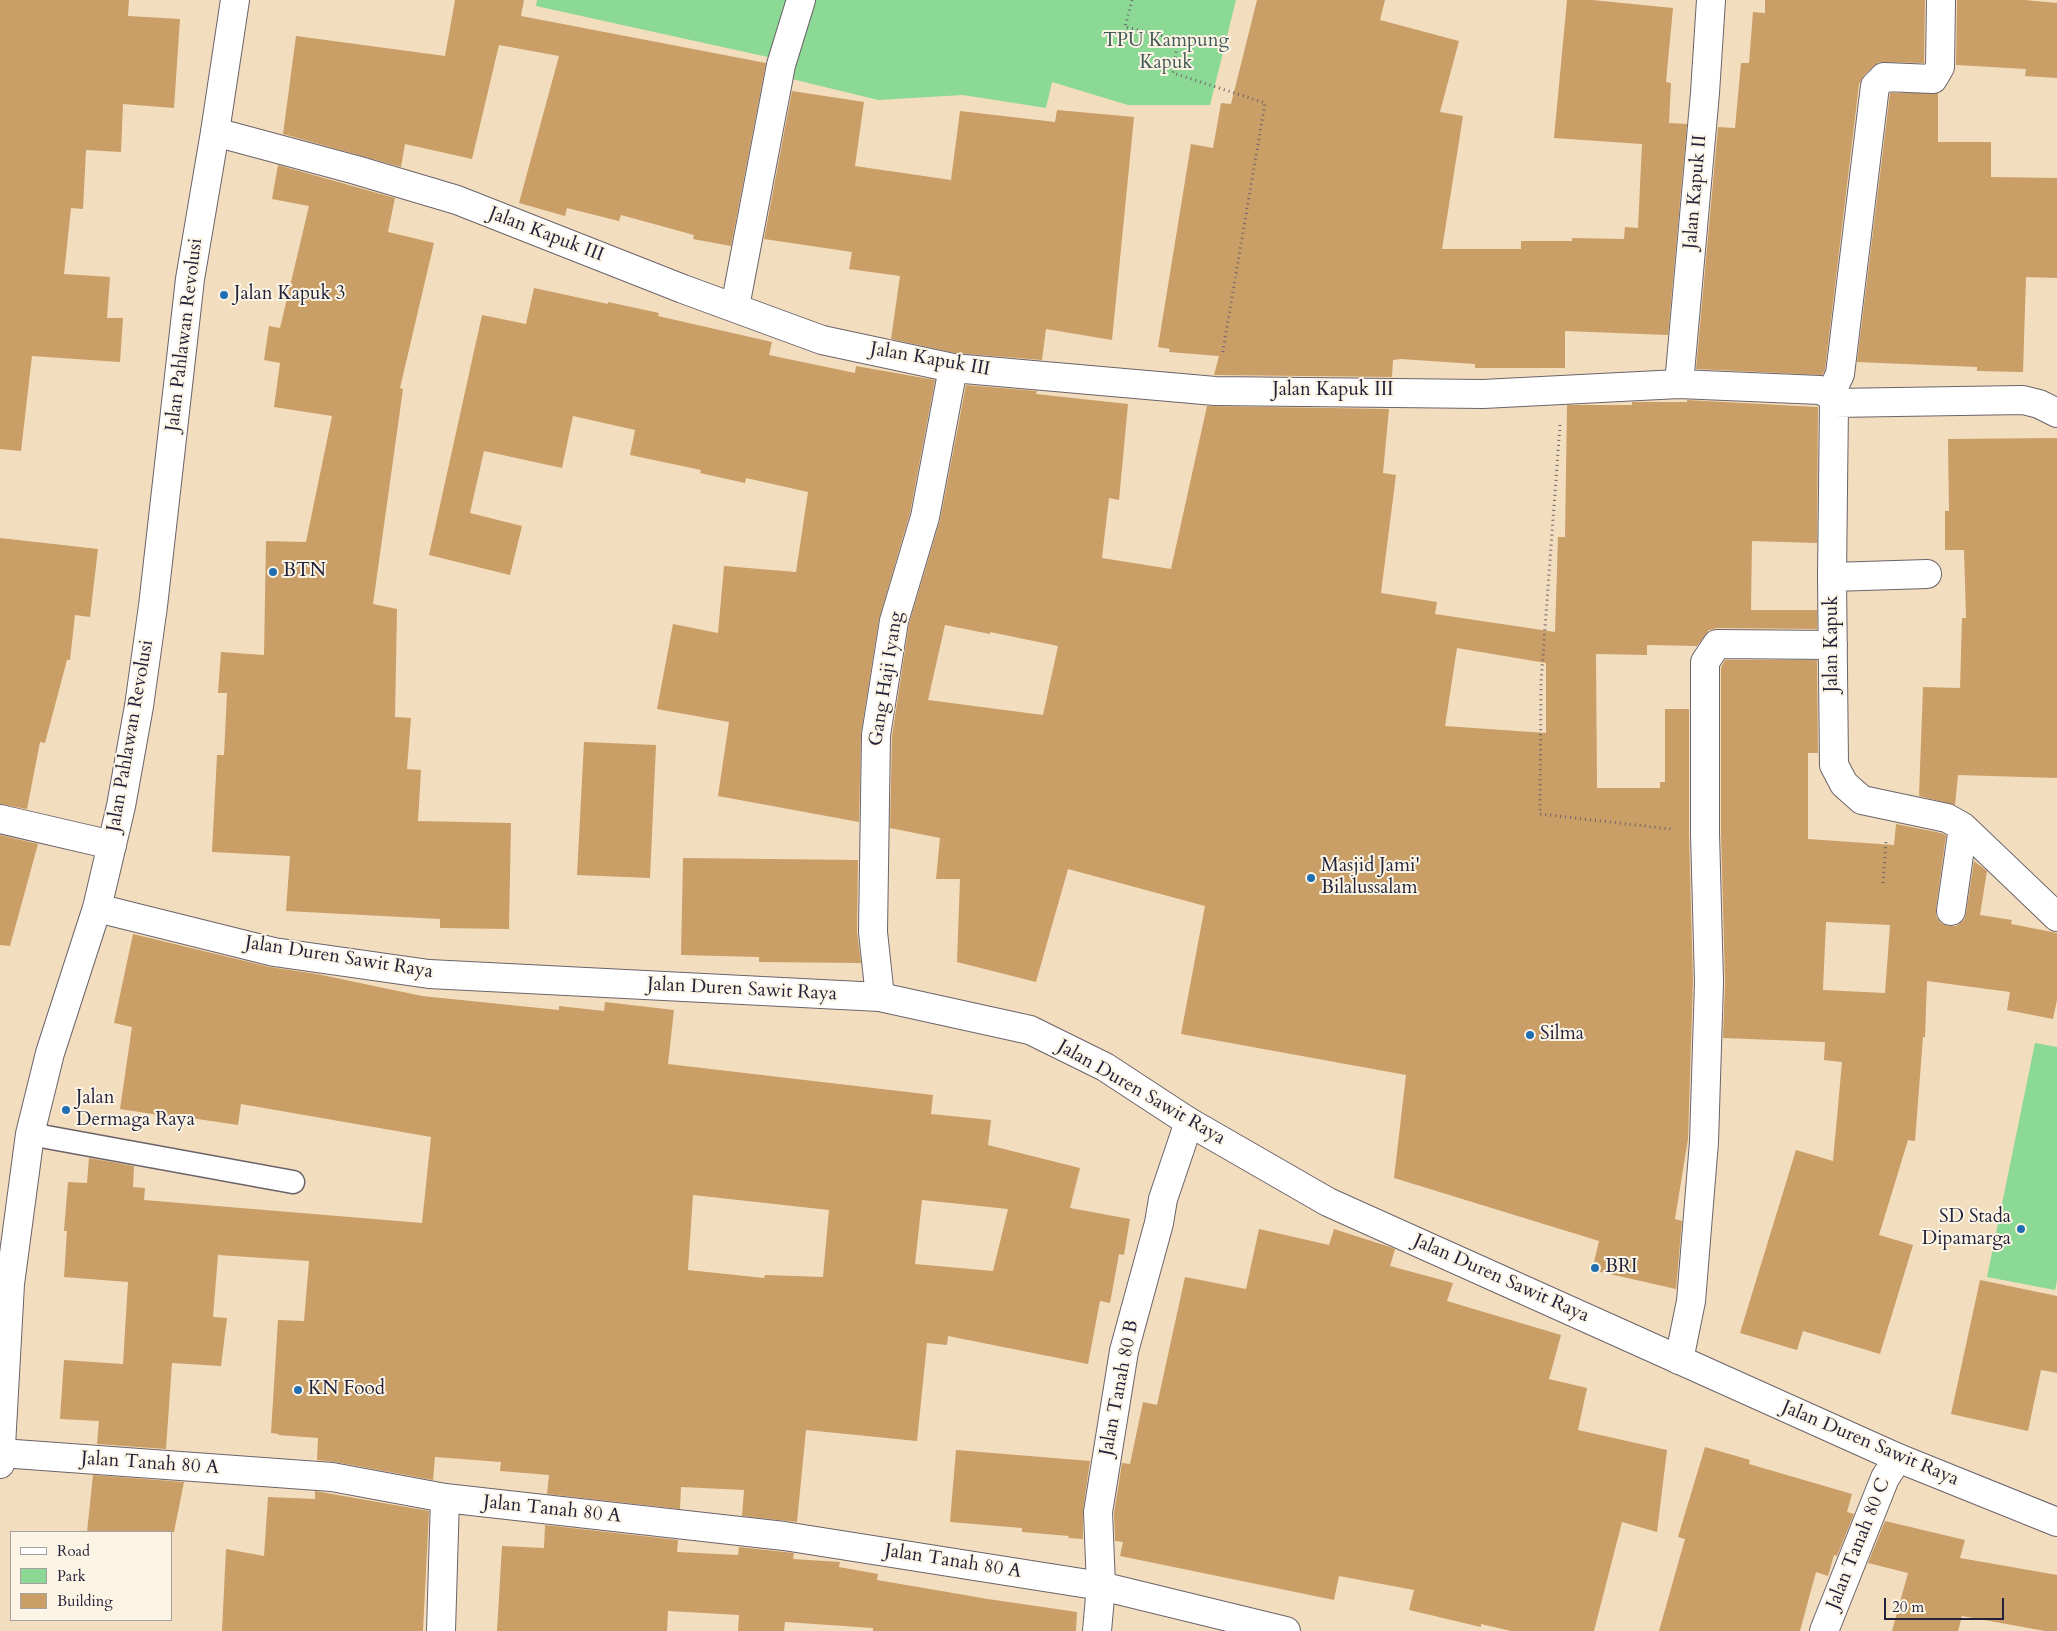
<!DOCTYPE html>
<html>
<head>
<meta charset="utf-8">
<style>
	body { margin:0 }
	#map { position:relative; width:2057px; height:1631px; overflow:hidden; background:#f3ddbf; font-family:Cardo,serif }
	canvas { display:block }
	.legend { position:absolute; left:10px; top:1531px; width:162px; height:90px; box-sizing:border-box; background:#fcf5e5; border:1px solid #a5a1a1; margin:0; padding:6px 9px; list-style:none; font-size:15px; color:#22223b }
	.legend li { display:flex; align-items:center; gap:10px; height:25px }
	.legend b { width:25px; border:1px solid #a5a1a1 }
	.scale { position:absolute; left:1884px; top:1598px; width:120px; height:22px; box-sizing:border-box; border:2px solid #22223b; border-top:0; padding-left:6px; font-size:15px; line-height:18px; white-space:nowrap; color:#22223b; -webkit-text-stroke:4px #fcf5e5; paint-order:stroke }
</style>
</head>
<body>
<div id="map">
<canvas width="2057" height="1631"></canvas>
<ul class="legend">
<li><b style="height:6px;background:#fff"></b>Road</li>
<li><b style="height:14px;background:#8cd895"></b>Park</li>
<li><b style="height:14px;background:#ca9e67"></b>Building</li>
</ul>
<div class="scale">20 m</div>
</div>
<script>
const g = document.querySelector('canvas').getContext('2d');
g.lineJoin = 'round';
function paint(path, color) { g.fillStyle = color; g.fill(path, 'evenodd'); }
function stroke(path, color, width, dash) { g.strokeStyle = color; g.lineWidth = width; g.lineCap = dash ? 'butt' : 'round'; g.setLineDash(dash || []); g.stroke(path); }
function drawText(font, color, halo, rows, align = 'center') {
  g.font = font + ' Cardo,serif'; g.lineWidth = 4; g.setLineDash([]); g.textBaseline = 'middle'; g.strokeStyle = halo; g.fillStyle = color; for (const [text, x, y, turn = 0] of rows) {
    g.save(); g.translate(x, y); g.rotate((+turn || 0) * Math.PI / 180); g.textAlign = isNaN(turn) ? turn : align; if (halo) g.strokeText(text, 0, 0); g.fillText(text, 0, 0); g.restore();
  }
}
paint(new Path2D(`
	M537,0H1236L1210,105H1128L1052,82L1046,108L963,95L878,100L788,78L786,61L536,6Z
	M2035,1043L2057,1047V1281L2055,1290L1987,1277Z`), '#8cd895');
paint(new Path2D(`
	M0,0H129L128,16L180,19L174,108L123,104L121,152L86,150L83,209L71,208L64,274L110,277L107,318H123L120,362L32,356L21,451L0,449Z
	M455,0H524L521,16L766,63L731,246L693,239L694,235L621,215L619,221L567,208L565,216L519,203L559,56L499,45L472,159L405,144L401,167L283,134L296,36L445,56Z
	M1257,0H1385L1380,20L1459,41L1440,112L1463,116L1442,249H1521V241H1572V238L1624,239L1625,227L1638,228L1642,144L1554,138L1567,0H1592L1673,8L1666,82L1671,83L1669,123L1687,124L1668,335L1565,331V368H1475V364L1401,359L1393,360L1392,377L1214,375L1219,356L1169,352L1170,349L1158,347L1191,144L1213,148L1221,103L1231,104Z
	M1765,0H1925L1924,63L1879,62L1864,75L1859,84L1825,370L1822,375L1696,369L1718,127L1735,128L1741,63H1749L1753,12L1765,13Z
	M1957,0H2025L2057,3V78L2025,76L2026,69L1956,65Z
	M792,91L864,102L855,166L951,180L960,111L1055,122L1057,110L1134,117L1112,340L1046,329L1042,360L955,353L891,339L900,276L849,269L852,252L764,239Z
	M1890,93H1938V142H1991V177L2057,178V278L2026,277L2023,372L1977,371V367L1857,362Z
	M278,165L395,198L388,232L434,243L400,388L403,389L373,604L397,609L395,717L411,718L407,769L421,770L418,821L511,823L509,929L440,928V919L286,911L290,856L212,852L217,755H224L227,693H218L221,652L264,655L266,541L306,542L332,416L274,407L280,363L264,360L269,326L280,328L309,206L272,199Z
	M534,288L608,304V302L659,313L658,316L772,342L769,355L855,373L856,366L935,380L910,513L879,619L861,733L859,822L718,796L729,722L657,709L673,624L718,633L724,566L796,572L808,492L746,478L745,483L700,473L701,470L630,455L635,430L573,416L562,468L484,451L470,513L522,526L510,575L429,555L482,315L526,324Z
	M966,385L1037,391L1036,394L1128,404L1119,500L1109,498L1102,558L1171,569L1207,406L1389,409L1383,473L1396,475L1381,593L1437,602L1435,614L1555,632L1558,537H1565L1567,405H1632V402H1687V400L1818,407L1817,543L1752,541L1751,610H1817V629L1717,628L1709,630L1697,646L1647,645V655L1596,654L1597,788H1660V782H1665V709H1689V833L1693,982L1688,1139L1675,1219L1682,1221L1676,1289L1592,1270L1599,1241L1394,1178L1406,1075L1181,1034L1205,906L1068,869L1036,982L957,962L960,879H936L940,838L890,828L892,736L909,624L940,520ZM945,625L990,634V632L1058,646L1043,715L928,700ZM1457,648L1546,663V733L1445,726Z
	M2057,438V778L1958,775L1955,805L1919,796L1923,687L1960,688L1962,618H1966L1964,550H1945V511H1949L1948,439Z
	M0,538L98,549L90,617L75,615L70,660H67L45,743L40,742L27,809L0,804Z
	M1725,660H1817L1818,753H1808V839L1894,845L1896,824L1941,833L1946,835L1936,909V916L1941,923L1948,926H1956L1964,920L1966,913L1974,861L1987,871L1980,915L2012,920L2011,924L2057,933V1000L2053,1019L2007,1010L2010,992L1927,981L1925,1037H1923L1915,1141L1908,1140L1879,1235L1913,1245L1880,1354L1803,1331L1797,1350L1740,1333L1796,1150L1833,1161L1842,1062L1824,1060L1825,1042L1723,1038L1725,982L1721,833V667ZM1826,922L1890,925L1885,993L1823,990Z
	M584,742L656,745L650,878L577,875Z
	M0,835L38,844L10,946L0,945Z
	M683,858L858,860L857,932L861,963L759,962V957L681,955Z
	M133,934L270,967L317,974L422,996L559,1010V1006L604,1011L605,1002L674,1010L668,1064L933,1095L931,1114L991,1120L988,1145L1080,1168L1070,1208L1130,1219L1124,1255L1119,1254L1110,1303L1100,1301L1088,1364L948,1336L947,1345L927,1343L917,1441L806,1430L797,1522L742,1516L744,1490L681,1487L680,1509L547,1494L549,1475L500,1471L501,1462L435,1457L433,1480L335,1462L317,1460L318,1438L278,1435L279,1434L271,1433L278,1320L304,1321L309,1261L218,1255L213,1317L227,1318L221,1366L172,1363L166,1449L97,1444L99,1421L60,1419L64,1360L123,1364L128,1282L64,1277L67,1231H64L68,1182L87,1183L89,1158L134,1166L133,1187L145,1188L144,1200L422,1223L431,1137L241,1104L238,1125L191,1118V1120L120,1109L132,1027L114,1023ZM693,1195L829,1210L823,1277L765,1275L764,1278L688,1270ZM922,1200L1008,1209L993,1271L915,1264Z
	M1259,1229L1329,1245L1334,1229L1390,1247L1395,1249L1390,1266L1453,1283L1447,1301L1561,1335L1549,1379L1587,1388L1578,1430L1667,1450L1657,1532L1622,1522L1594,1631H1511L1481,1624V1627L1409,1610L1414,1590L1339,1576L1334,1600L1120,1556L1123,1542L1115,1541L1114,1513L1122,1463L1130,1464L1143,1402L1157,1405L1185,1277L1246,1289Z
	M1980,1280L2057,1296V1373L2041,1370L2028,1431L1951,1414Z
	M1705,1447L1750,1460L1749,1464L1852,1494L1847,1512L1854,1514L1837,1556L1834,1555L1828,1576L1816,1572L1800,1631H1659L1685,1539L1678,1537Z
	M956,1450L1090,1461L1083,1510V1539L1068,1538L1069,1536L1022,1532V1528L950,1522Z
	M93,1475L184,1482L174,1532H87Z
	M315,1491L429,1511L423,1631H222L226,1549L264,1556L268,1497L315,1499Z
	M1885,1521L1965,1540L1960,1558L2057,1575V1631H2045L1962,1616L1958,1631H1892L1908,1573L1868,1563Z
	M545,1525L678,1540L677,1552L738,1555L739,1547L794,1553L793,1559L840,1562L839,1567L878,1574L877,1580L988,1599L1077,1612L1076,1631H873V1628L785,1622L784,1631H738L739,1615L668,1611L667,1631H497L502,1546L544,1548Z`), '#ca9e67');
const service = new Path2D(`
	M30,1134L293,1182`);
const minor = new Path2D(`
	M215,132L356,170L457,200L683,289L822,340L953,368L1215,391L1483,394L1679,384L1820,390L1830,395L1834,403L1832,577L1834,765L1844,784L1862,800L1947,818L1963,827L2057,917
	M735,307L781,65L801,0
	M1679,384L1705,93L1711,0
	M1830,395L1840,374L1875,86L1884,77L1933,79L1940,67L1941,0
	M1834,403L2023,400L2039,404L2057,413
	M1832,577L1927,574
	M0,819L112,845
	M1951,911L1963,827
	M880,997L873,932L876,735L894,621L925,517L953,368
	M1679,1360L1691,1301L1704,1142L1709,982L1705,833V662L1717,644L1833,645
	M1,1453L332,1477L445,1498L784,1536L1101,1586L1286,1631
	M441,1631L445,1498
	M1097,1631L1101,1586L1098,1512L1124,1351L1159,1223L1163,1199L1189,1122
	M1824,1631L1885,1478L1898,1458`);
const tertiary = new Path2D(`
	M97,908L274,952L429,974L880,997L1030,1030L1105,1067L1189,1122L1328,1202L1898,1458L2057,1522`);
const primary = new Path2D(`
	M0,1464L10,1284L30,1134L50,1053L97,908L121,806L139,706L153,606L190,279L215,132L235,0`);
stroke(service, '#6b6369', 25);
stroke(minor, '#6b6369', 30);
stroke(tertiary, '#6b6369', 30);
stroke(primary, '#6b6369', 30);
stroke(new Path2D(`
	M1132,0L1125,27L1178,39L1173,73L1265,103L1222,356
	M1560,425L1541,682L1540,814L1671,829
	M1883,883L1886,842`), '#6b6369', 3, [1, 4]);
stroke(service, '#fff', 22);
stroke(minor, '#fff', 28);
stroke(tertiary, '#fff', 28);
stroke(primary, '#fff', 28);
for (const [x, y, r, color] of [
	[224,295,5,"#1f6fb2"],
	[273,572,5,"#1f6fb2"],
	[1311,878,5,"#1f6fb2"],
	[1530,1035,5,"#1f6fb2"],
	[66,1110,5,"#1f6fb2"],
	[2021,1229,5,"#1f6fb2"],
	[1595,1268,5,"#1f6fb2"],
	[298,1390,5,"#1f6fb2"]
]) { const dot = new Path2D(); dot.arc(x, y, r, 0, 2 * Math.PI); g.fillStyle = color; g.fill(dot); stroke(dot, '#fcf5e5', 2); }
drawText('19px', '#425956', '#fcf5e5', [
	["TPU Kampung",1166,42],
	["Kapuk",1166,64]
]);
drawText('19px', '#22223b', '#fcf5e5', [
	["Jalan Kapuk II",1696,192,-85],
	["Jalan Kapuk III",546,235,21],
	["Jalan Pahlawan Revolusi",185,335,-83],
	["Jalan Kapuk III",930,360,10],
	["Jalan Kapuk III",1333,391],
	["Jalan Kapuk",1833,644,-90],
	["Gang Haji Iyang",887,679,-81],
	["Jalan Pahlawan Revolusi",131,736,-80],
	["Jalan Duren Sawit Raya",339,958,9],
	["Jalan Duren Sawit Raya",742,990,3],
	["Jalan Duren Sawit Raya",1141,1093,30],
	["Jalan Duren Sawit Raya",1501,1279,24],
	["Jalan Tanah 80 B",1120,1388,-79],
	["Jalan Duren Sawit Raya",1870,1444,23],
	["Jalan Tanah 80 A",150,1464,4],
	["Jalan Tanah 80 A",552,1510,6],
	["Jalan Tanah 80 C",1859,1544,-68],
	["Jalan Tanah 80 A",953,1562,9]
]);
drawText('19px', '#22223b', '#fcf5e5', [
	["Jalan Kapuk 3",234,295],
	["BTN",283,572],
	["Masjid Jami'",1321,867],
	["Bilalussalam",1321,889],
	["Silma",1540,1035],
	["Jalan",76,1099],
	["Dermaga Raya",76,1121],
	["SD Stada",2011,1218,"right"],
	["Dipamarga",2011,1240,"right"],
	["BRI",1605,1268],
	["KN Food",308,1390]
], 'left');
</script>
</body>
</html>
